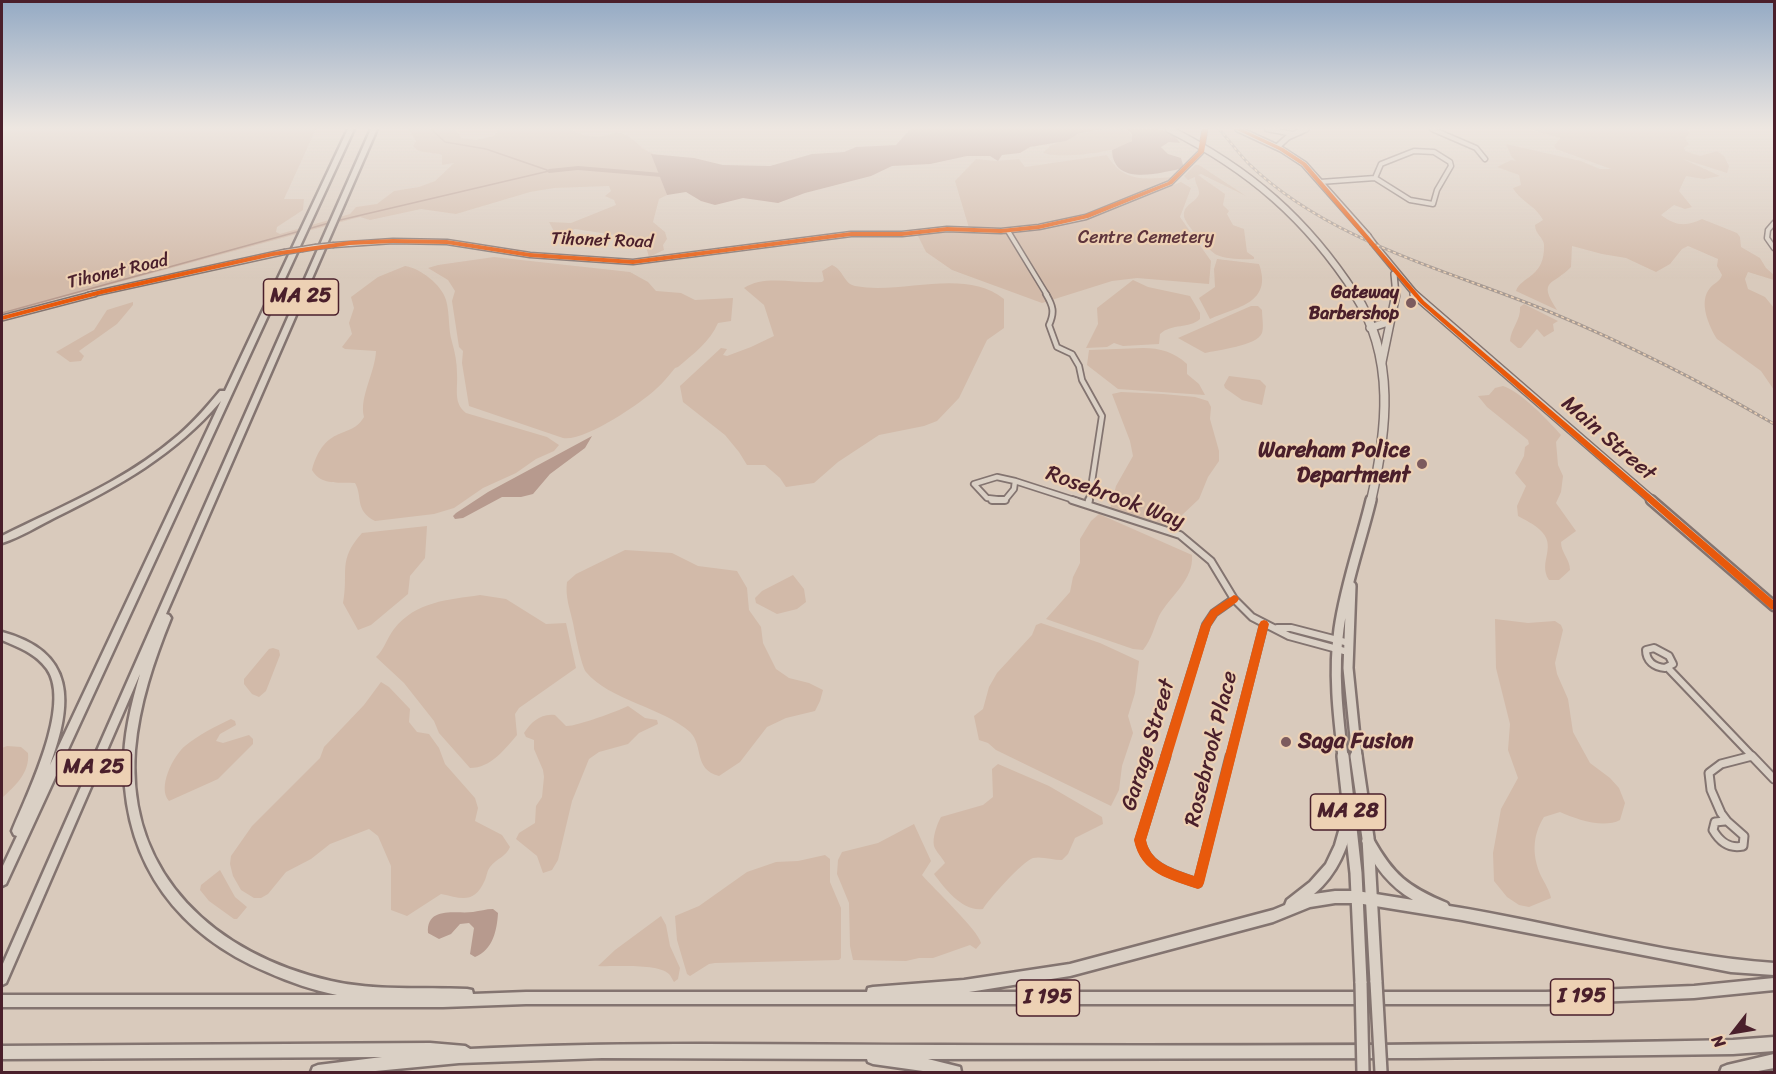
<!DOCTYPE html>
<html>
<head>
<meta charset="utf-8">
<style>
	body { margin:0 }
	#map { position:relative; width:1776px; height:1074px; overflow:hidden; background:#d9cabc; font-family:Sriracha,sans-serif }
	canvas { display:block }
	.frame { position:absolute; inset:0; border:3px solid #4a1f2b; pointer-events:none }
	.north { position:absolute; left:1704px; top:1002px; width:60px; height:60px; -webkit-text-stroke:4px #edd1b4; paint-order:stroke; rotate:239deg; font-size:16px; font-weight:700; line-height:24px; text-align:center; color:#4a1f2b }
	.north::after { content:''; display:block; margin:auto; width:21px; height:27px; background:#4a1f2b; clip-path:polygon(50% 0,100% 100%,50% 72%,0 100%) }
</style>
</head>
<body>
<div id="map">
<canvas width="1776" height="1074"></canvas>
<div class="frame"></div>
<div class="north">N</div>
</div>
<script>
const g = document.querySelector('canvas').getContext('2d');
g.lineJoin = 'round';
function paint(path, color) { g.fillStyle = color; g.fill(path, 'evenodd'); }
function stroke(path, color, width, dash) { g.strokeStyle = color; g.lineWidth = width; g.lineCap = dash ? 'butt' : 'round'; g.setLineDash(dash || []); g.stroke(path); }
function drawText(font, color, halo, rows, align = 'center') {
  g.font = font + ' Sriracha,sans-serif'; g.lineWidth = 4.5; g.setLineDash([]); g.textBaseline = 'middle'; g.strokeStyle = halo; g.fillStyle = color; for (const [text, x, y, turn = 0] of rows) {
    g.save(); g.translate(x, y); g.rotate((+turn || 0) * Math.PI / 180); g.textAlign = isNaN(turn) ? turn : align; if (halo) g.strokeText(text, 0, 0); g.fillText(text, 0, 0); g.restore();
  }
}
paint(new Path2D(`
	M2,129H316L284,199H304L303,210L277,227L276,232L280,234L350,214L356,207L377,204L394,191L419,187L435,181L454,163L442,165V155C431,151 420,155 413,146L416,141L408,129H456L461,138L476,140L494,136L499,129H571C579,135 593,138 603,136C609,135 615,131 621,133C635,137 639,149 652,153L653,157L667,195L659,199L653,222L665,232L667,239L663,245L664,250L649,257L645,244L634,236L628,237L575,229L556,235L549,222L571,223L616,205L614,200L605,196L611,191L609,186L554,188L530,192L456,214L421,209L370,220L360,217L352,219L2,314Z
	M1102,129C1114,129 1129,125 1133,139C1125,153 1058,159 1043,153L1050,146L1074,135Z
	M1528,129H1687L1690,132L1685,139L1689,144L1684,148L1685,151L1700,156L1717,151L1724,156L1729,166L1727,173L1683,159L1720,176L1704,179L1686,176L1679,191L1692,207L1685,209L1674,205L1661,215C1677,227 1687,226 1702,219L1737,233L1740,237L1741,247L1760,258L1766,268L1774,275V280L1748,272L1745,279L1748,289L1765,297L1774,308V390L1761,371L1717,339C1709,326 1698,302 1710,288C1714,283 1720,282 1722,275L1717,266L1718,259L1688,246L1682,249L1670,264L1656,272L1626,258L1602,254L1572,246L1571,267C1553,286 1537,279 1557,310L1516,291C1521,276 1545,278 1544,245C1544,238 1535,234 1535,225L1543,220C1535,205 1519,200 1513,188L1521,185L1519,175L1497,167L1511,160L1516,161L1511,156L1506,144L1581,161L1600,169H1611L1556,149L1554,146L1560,138Z
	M1107,155C1124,183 1144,179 1173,177L1162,185L1079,217L997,230L969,228L955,181L976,159L996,161L1019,159L1025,167Z
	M1195,165H1199L1246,196L1201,174L1198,175L1225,194L1223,205L1229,211L1227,214L1233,225L1244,229L1247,252L1254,257V259C1245,260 1225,259 1217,255C1210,252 1184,223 1184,216C1183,204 1196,203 1199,194C1200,189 1194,182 1195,177L1188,180L1184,176Z
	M1181,182L1191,188L1180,217L1211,261L1209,284L1137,278L1112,281L1042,303L952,270L926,252L917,234L950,231L1004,233L1060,225L1084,220Z
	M494,257L630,272L648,282L656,291L681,293L695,300L733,298L731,321L718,323C710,342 693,354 678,367L675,368C669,375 663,383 656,389C640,404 584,442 563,438L469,406L462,363L463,351L459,347L452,301L455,291L448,280L428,268L438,265Z
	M1217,259L1259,264C1273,303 1237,307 1210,319L1199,298L1215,287L1214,269Z
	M832,265C844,270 843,283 855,286C903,295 964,267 1004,299V328L987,340L959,398L937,421L924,426L879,435L838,462L814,483L786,487L780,478L765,465H747L739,452L725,435L683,402L680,386L721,348L727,349L723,355L727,356L751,347L774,336L764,305L744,288C764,274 797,284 822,282L824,280L822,271Z
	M405,266C420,268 442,285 446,300C450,314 448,329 452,342C455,352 457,363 457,374C458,389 453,403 466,413L547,437L559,445L554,451L536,459L516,473L483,488L454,508L434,514L375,521C354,510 363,496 355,483C340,482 321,486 312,470C325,423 351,440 364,417C359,397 375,373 376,351L345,349L342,347L352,334L349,323L354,308L351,297L378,277Z
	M1133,280L1148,287L1190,296L1200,313V319C1189,329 1172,323 1160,334L1159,344L1123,346L1114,343L1107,347L1086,348L1098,324L1097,308Z
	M133,302V305L117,324L79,351L84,356L81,361L70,362L56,352L94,330L107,310Z
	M1524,304L1558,321L1553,324L1554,331L1544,337L1537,329L1521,348H1518L1510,341C1511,328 1521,320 1520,307Z
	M1251,306H1258L1262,310C1262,317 1264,327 1262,333C1257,346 1217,350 1205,353L1178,338Z
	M1143,348C1160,348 1174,352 1187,364V374L1199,384L1205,395L1118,389L1087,365L1089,350Z
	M1229,376L1260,380L1266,386L1262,405L1242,400L1225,388L1224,385Z
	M1503,386C1520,391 1549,421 1561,435L1556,442L1558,465L1563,476L1561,492L1556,503L1576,531L1561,542C1561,553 1570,559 1570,570L1559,580H1549C1537,562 1559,546 1539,529C1534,524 1525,520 1518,516L1517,506L1526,486L1515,473L1524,456L1525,447L1529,444L1528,440L1487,407L1478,396L1489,395L1495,388Z
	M1121,392L1163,394L1195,397L1208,401L1211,407L1210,419L1219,451V461L1208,477L1199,499L1181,516L1171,536L1110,509L1116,486L1133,456L1130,441L1112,394Z
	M1099,514L1192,555C1194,580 1170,596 1159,616C1154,627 1152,639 1143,650L1133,649L1046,619L1070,592L1073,577L1080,563V539L1091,521Z
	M427,526L425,558L410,576L408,594L371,625L358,630L343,603C349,571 337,561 362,533Z
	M625,550L672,553L698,566L737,571L747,588L749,610L761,627L763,643L776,669L789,678L809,683L823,690L820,701L815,711L786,718L767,727L740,762L719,776C693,769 704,746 690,732C662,707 609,700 586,672C581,665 575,633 573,623C570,609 565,597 567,582L576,574Z
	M793,575L804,589L806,602L797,609L777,614L756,603L755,598L762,591Z
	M480,595L506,599L546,624L566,623L576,668L519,708L515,714L517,735C505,749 491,768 470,768L439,733L434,721L404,683L376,657C384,650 387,638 394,629C416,601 448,600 480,595Z
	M1495,619L1528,623L1555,621L1561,625L1563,630L1555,663L1557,674L1568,699L1573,732L1590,763L1610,778L1619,788L1625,803L1620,820C1603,829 1576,819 1560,812L1544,817C1532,836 1532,856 1541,876C1545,884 1549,889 1551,898L1529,907L1519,905L1507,897L1494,881L1493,853L1501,809L1518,778L1508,750L1510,724L1496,668Z
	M1041,623L1100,643L1139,661L1135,693L1128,716L1133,733L1122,766L1119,790L1111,806L996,750L988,743L979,740L974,716L983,709L989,687L997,673L1032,635L1036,625Z
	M273,648L279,650L280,655L266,691L259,697L252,694L244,684V679L269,649Z
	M381,682L389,687L410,709L409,722L417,732L429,734L439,748L445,764L475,798L478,808L475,821L502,835L510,847C506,857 497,858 490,867C487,871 487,875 485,880C474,905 461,898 441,894L407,916L391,910V866L378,836L369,829L330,844L311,859L286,872L268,894L261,898H254L241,890L233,876L230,864L231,856L252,826L320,758L324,747L364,705Z
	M628,706L645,718L657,720L658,724L639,733L628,744L599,752L589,759L572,801L558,860L552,870L543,873L537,856L516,839L519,833L535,823L536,806L542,797L544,777L543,770L534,749V740L526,737L524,733C531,722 541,713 555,715L566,726C575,727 618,711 628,706Z
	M231,719L235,721L236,725L220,734L216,741L223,743L249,735L253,739V744L218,779L169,801C157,788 173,756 185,746C198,735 216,726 231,719Z
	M7,746L21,747L28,753C30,773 15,786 2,798V748Z
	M998,764L1049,786L1102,817L1103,824L1075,838L1068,854L1062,860C1052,860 1042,856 1033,858C1023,861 988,900 983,909C963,912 945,889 934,874L945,863C942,857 936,852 934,846C932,838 937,824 941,817L983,805L993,797L992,769Z
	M914,824L931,861L922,875C934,889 978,930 981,943L976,949L970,945L933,958H919L906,961L853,960L850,946L849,903L837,874L838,860L842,852L878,843Z
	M825,855L830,859V882L841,908V958L839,960L715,963L709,964L690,976L687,974L677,940L675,916L699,906L747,872L776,862L798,861Z
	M220,870L235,897L247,907L237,919H234L209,901L200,890L201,885Z
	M661,916L666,925L670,946L680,968L678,979L674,982C672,979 671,976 669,974C657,963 614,967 598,966L615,950Z`), '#d2baa9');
paint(new Path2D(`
	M910,129H1102L1078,134L1066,141L1030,147L1020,153L1002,155L998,161L990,156H967L930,164L892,166L871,176L805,193L778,203L743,198L715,205L701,201L686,192L667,195L651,154L694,158L723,165L770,166L812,154L844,152L856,147L896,145Z
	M1126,129C1143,129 1171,124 1180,143L1169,142L1161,147L1168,154L1181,158L1184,168C1163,172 1113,188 1112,150L1132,141V134Z
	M592,436L585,448L550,474L533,494L521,497H502L463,518L455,519L453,516L456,513L488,492Z
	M493,909L498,913C497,930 493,950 475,957L470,954L474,928L469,923L460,924L451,934L439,939L428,933C426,906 456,914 473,912C480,911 486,909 493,909Z`), '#b79a8e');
stroke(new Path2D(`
	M431,129L445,142L486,149L547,170
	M336,221L549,171
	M308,229L332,222
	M2,313L300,231`), '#b79a8e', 1.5);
paint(new Path2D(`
	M578,166L674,174L678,176L674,178L578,170L549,173L546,171L549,169Z`), '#b79a8e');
const streetFar3 = new Path2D(`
	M1267,129L1293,134
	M1432,129L1476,148L1485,159
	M1414,151L1434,152L1450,162L1451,166L1437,190L1433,204L1410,200L1375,178L1381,164Z
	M1320,182L1375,178
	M1774,223L1768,230L1767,238L1774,248
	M1008,231L1047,295
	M334,245L393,241L447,242L530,255L633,262L851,234H902L947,229L1001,231L1039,227L1086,217L1170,183L1201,152L1205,129
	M303,249L315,247
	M88,295L284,252`);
const streetFar2 = new Path2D(`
	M1046,294C1053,306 1055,312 1049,325L1057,347L1072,354L1079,366L1082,380L1102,416L1089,501
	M2,318L94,294
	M997,477L1015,481L1014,489L1005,500L987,498L974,484Z
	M1015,481L1077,501`);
const streetFar1 = new Path2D(`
	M992,500H1005
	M1072,500L1180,535L1211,561L1234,599L1252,617L1289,636L1348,652
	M1088,505L1089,500
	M1277,628H1291L1349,643
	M1654,648L1669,656L1673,664L1665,668C1654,667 1646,661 1646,650Z
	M1668,668L1753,757
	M1165,757L1206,625L1214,613L1234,599
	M1230,757L1264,624
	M1748,757L1752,756`);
const street = new Path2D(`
	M1166,756L1140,840C1146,869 1174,875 1198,883L1230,756
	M1752,756L1774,779
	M1725,821L1715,822L1713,830C1720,842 1729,849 1743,846L1744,836L1727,821L1721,813L1711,790L1709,773L1721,764L1752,756`);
const secondaryFar2 = new Path2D(`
	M1238,129L1281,149L1304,164L1368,236
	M1277,147L1288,137L1306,129
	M1373,243L1416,295
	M1394,274L1396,295`);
const secondaryFar1 = new Path2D(`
	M1414,294L1653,501
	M1370,328L1385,323L1389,317
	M1382,362L1396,294`);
const secondary = new Path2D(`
	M1651,500L1774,606`);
const primaryFar3 = new Path2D(`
	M1169,129C1249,169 1307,219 1356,295`);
const primaryFar2 = new Path2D(`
	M1355,294C1396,358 1387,431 1371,501`);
const primaryFar1 = new Path2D(`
	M1351,586L1348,668L1357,757
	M1343,757C1338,715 1333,671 1339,629C1345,585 1361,542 1371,500`);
const primary = new Path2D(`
	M1343,756L1356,873L1361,983
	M1356,756L1368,838L1376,982`);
const highway = new Path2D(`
	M348,129H354L6,884L2,886V868L17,836L14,835L12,831C27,794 72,705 47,669C35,653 20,648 2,640V632C76,652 73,703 50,765L221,401C175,455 119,486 56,517C38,526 21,537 2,543V536C60,507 125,481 175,438C192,424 206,408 220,391H225Z
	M371,129H377L166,614L169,615L171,618C154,660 139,704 135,750C126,875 216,955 331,981C375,991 422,987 467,989L472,990L473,994L526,992H867L868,988L873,987L964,980L1070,964L1273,910L1285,905L1287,900L1310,882L1326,864L1335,845L1343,817L1345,813L1349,812L1353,813L1355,817C1348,847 1338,874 1314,894L1335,891H1357L1413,900C1389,886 1374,866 1362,841L1364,837L1368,836L1372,837C1393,875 1408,887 1447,903L1449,906C1557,923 1664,955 1774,963V975L1731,972L1462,920L1357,903H1335L1310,907L1273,922L1070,976L969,992H1546L1694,986L1774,978V990L1694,998L1546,1004H526L443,1007H2V995H337C313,990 289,982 267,972C179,935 126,866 124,769C123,737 131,705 140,674L6,983L2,985V966Z
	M1774,1037V1051L1733,1054L1416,1058L928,1059L960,1067L961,1072H930L873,1064L868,1062L867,1059L602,1058L459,1063L365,1072H311L313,1067L318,1065L382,1057L2,1059V1046L430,1043L465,1046L470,1049C627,1041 783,1045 940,1045C1204,1046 1469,1046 1733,1040Z
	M1774,1054V1068L1753,1072H1720L1722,1067L1727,1065Z`);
stroke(streetFar3, '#837470', 7);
stroke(streetFar2, '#837470', 8);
stroke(streetFar1, '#837470', 10);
stroke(street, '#837470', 11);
stroke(secondaryFar2, '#837470', 8);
stroke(secondaryFar1, '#837470', 10);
stroke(secondary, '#837470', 13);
stroke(primaryFar3, '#837470', 9);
stroke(primaryFar2, '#837470', 11);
stroke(primaryFar1, '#837470', 14);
stroke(primary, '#837470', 16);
stroke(highway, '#837470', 5);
stroke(streetFar3, '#dad0c5', 4);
stroke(streetFar2, '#dad0c5', 4.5);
stroke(streetFar1, '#dad0c5', 6);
stroke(street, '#dad0c5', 7);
stroke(secondaryFar2, '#dad0c5', 5);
stroke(secondaryFar1, '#dad0c5', 7);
stroke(secondary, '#dad0c5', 8);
stroke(primaryFar3, '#dad0c5', 6);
stroke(primaryFar2, '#dad0c5', 8);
stroke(primaryFar1, '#dad0c5', 9);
stroke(primary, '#dad0c5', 11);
paint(highway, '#dad0c5');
const rail = new Path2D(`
	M1219,129C1229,140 1238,153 1249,164C1330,242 1448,270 1550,312C1627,344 1702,382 1774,424`);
stroke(rail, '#a69a93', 3);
stroke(rail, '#edd1b4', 1.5, [3]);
const streetBridge = new Path2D(`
	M315,247L334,245
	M284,252L303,249`);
const secondaryBridge = new Path2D(`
	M1368,236L1373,243`);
const primaryBridge = new Path2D(`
	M1376,982L1381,1072
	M1361,983L1363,1072`);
stroke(streetBridge, '#837470', 7, []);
stroke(secondaryBridge, '#837470', 8, []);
stroke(primaryBridge, '#837470', 16, []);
stroke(streetBridge, '#dad0c5', 4);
stroke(secondaryBridge, '#dad0c5', 5);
stroke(primaryBridge, '#dad0c5', 11);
paint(new Path2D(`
	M1202,129H1208L1204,152L1172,184L1088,218L1039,229L1001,233L947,231L902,236H851L633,264L530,257L447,244L393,243L350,245L273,256L102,294L2,320V316L101,290L273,252L350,241L393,239L447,240L530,253L633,260L851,232H902L947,227L1001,229L1039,225L1084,215L1168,182L1198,152Z
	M1235,129H1242L1283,148L1306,163L1424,301L1774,601V610L1771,609L1420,303L1302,165L1279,150Z
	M1234,595L1237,596L1239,599L1237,602L1217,616L1211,626L1146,840C1150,863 1174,869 1194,876L1259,624L1261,621L1264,620L1267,621L1269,624L1204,883L1202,887L1198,889C1170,879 1141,874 1134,840L1201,625L1211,610Z`), '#e8590c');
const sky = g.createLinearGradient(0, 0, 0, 279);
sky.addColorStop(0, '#94aac4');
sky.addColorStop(0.46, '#eee7e1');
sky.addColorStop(1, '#eee7e100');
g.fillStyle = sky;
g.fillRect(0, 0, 1776, 279);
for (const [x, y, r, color] of [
	[1411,303,6,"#7c5b5e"],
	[1422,464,6,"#7c5b5e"],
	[1286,742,6,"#7c5b5e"]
]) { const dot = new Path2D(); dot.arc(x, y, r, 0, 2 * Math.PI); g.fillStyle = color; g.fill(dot); stroke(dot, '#edd1b4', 2); }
drawText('18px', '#5e343c', '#edd1b4', [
	["Centre Cemetery",1146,238]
]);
drawText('18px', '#4a1f2b', '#edd1b4', [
	["Tihonet Road",602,241,2],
	["Tihonet Road",118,272,-13]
]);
drawText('bold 18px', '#4a1f2b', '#edd1b4', [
	["Gateway",1399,293],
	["Barbershop",1399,314]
], 'right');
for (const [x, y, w] of [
	[301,297,75],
	[94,768,75],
	[1348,812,75],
	[1582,997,63],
	[1048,998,63]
]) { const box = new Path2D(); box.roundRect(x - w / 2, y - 18, w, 36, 4.5); g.fillStyle = '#edd1b4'; g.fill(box); stroke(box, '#4a1f2b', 1.5); }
drawText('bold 21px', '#4a1f2b', null, [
	["MA 25",301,297],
	["MA 25",94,768],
	["MA 28",1348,812],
	["I 195",1582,997],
	["I 195",1048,998]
]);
drawText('22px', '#4a1f2b', '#edd1b4', [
	["Main Street",1608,439,41],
	["Rosebrook Way",1115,498,20],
	["Garage Street",1149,745,-73],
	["Rosebrook Place",1212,749,-76]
]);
drawText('bold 22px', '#4a1f2b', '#edd1b4', [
	["Wareham Police",1410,451],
	["Department",1410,476],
	["Saga Fusion",1298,742,"left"]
], 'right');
</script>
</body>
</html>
